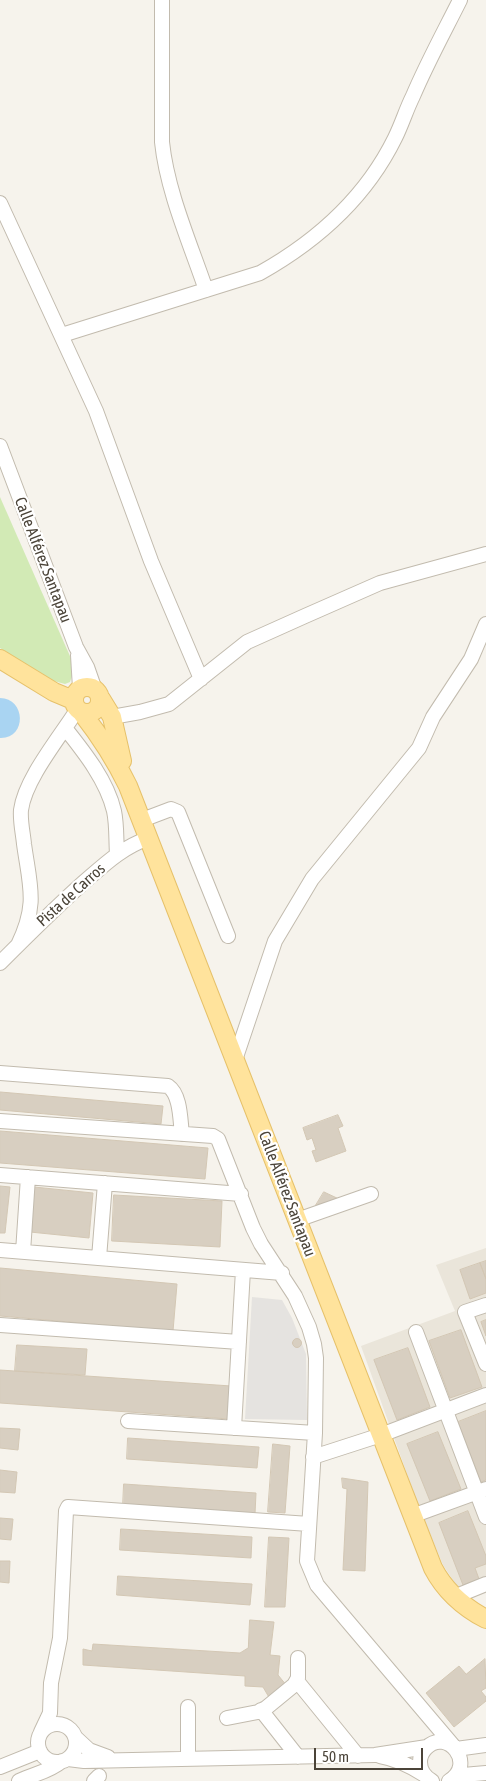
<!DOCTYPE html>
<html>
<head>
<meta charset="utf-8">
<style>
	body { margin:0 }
	#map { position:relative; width:486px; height:1781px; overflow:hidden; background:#f6f3ec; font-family:"Asap Condensed",sans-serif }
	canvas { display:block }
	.scale { position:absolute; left:314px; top:1748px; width:109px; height:22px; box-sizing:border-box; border:2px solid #4b4439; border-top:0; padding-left:6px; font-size:15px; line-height:18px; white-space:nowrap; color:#4b4439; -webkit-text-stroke:4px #fff; paint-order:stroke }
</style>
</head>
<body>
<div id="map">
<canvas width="486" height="1781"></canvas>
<div class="scale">50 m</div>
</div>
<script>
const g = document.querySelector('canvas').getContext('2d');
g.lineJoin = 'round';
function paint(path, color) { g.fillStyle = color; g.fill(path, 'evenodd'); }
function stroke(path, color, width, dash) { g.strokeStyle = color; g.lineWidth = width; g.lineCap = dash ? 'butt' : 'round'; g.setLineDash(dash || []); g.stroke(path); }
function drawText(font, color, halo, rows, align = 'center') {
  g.font = font + ' "Asap Condensed",sans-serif'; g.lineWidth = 4.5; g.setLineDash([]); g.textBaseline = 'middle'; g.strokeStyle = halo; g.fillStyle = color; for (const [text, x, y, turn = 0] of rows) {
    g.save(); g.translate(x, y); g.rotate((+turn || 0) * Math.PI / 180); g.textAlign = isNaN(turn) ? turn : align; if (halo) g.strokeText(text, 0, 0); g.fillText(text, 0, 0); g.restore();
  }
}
paint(new Path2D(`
	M486,1248V1582L462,1590L454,1582L443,1565L420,1510L361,1346L455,1311L436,1265Z`), '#eae5da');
paint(new Path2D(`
	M0,497L73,663L72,676L70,682L65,684L54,681L0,648Z`), '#d2eab5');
paint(new Path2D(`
	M252,1297L282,1300L292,1318L306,1354L307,1420L245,1419Z`), '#e5e3e0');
paint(new Path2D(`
	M0,698C26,698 27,739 0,738Z`), '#a9d4f2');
const building = new Path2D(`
	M0,1092L163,1106L161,1124L0,1110Z
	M338,1115L343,1126L338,1128L346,1151L316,1162L312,1151L316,1150L312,1138L307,1140L303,1128Z
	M0,1131L208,1148L205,1179L0,1163Z
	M0,1186L10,1187L5,1233H0Z
	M34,1187L93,1193L89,1238L30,1232Z
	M324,1192L339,1199L316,1205Z
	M114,1195L222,1201L220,1247L112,1241Z
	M486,1261V1279L480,1263Z
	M480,1263L486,1279V1293L470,1299L460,1270Z
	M0,1268L177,1284L173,1331L0,1316Z
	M486,1320V1336L481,1322Z
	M461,1330L482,1387L450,1398L429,1341Z
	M292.5 1343a4.5 4.5 0 1 1 9 0a4.5 4.5 0 1 1-9 0Z
	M17,1345L87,1349L85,1375L15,1371Z
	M408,1348L430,1407L397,1420L374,1360Z
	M0,1370L231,1386L229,1419L0,1403Z
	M486,1411V1480L481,1482L458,1422Z
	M0,1428L20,1429L18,1450L0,1448Z
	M438,1432L461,1489L430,1501L407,1444Z
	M128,1438L259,1447L257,1468L127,1459Z
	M273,1444L290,1446L285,1513L268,1512Z
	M0,1470L17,1472L15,1493L0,1492Z
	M342,1478L368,1482L365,1571L343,1570L347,1489L343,1488Z
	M124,1484L256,1493L255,1514L123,1506Z
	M468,1511L486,1556V1564L475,1568L479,1579L463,1585L439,1523Z
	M0,1518L13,1519L11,1540L0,1539Z
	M121,1529L252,1537L251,1558L120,1550Z
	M269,1537L289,1538L285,1607H265Z
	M0,1561H10L9,1583L0,1582Z
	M118,1576L252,1584L250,1605L117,1595Z
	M250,1620L274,1622L270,1655L280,1656L278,1675L287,1686L270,1699L263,1687L245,1686V1676L83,1665V1649L92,1651L93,1644L240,1653L248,1648Z
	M485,1659L486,1688L481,1691L486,1697V1701L454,1727L426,1693L459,1666L466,1674Z`);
paint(building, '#d8cfc1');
stroke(building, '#d3c7b4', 1);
const minor = new Path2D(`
	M162,0V142C167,191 190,243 206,290
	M0,203L96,411L151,561L201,679
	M62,335L260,273C317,241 366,197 395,138C402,124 406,110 413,96C427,63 444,32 460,0
	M0,446L76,647L87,667L95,690
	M78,655L80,688
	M112,717L140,712L169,704L247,642L305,616L380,583L486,554
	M65,728C85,753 107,781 114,811C117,825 116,840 117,854
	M142,820L171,809L178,812L228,936
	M18,945C38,904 30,887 24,844C23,833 20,821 21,810C25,779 60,737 77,710
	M0,963C27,936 54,909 83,883C105,864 121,848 149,838
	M235,1060L275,941L312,879L419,748L433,717L471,659L486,624
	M0,1073L168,1086C181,1095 180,1120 182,1134
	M0,1121L213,1136L218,1139L253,1228L261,1244L295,1296L309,1327L314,1344L316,1358L315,1433L307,1561L317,1585L456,1749L486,1745
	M0,1175L241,1194
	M297,1220L371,1194
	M0,1250L282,1273
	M23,1252L28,1177
	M99,1258L105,1183
	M486,1305L465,1312L486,1364
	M0,1325L239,1342
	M416,1332L486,1517
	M128,1421L315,1433
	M234,1428L243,1270
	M313,1457L381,1435L486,1395
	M412,1516L486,1489
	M454,1597L486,1584
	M297,1681L358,1756
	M188,1707V1759
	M261,1710L298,1757
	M227,1718L258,1712L266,1708L294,1685L298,1678V1658
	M38 1743a19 19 0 1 1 38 0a19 19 0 1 1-38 0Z
	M41,1732L50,1713L51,1683L60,1638L66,1511L68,1507L309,1524
	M75,1737L89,1750L108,1757
	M380,1756C397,1759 409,1765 423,1774
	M68,1759L84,1761L375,1755L427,1747
	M0,1767L40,1751
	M453,1779L463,1775L486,1773
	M19,1781C35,1773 47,1773 62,1761
	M94,1781L99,1776
	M432,1781C425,1777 420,1771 420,1762C420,1757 422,1752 426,1748C447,1727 477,1764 449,1781`);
const major = new Path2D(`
	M0,659L54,692L73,700
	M74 700a13 13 0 1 1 26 0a13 13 0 1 1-26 0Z
	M101,699L112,717L122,761
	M82,713C100,736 115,759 128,786L433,1568C445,1591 463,1607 486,1619`);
stroke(minor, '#c2bbae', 16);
stroke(major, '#e6c16a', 20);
stroke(minor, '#fff', 14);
stroke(major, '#ffe39c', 18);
drawText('16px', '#4b4439', '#fff', [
	["Calle Alférez Santapau",43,560,69],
	["Pista de Carros",71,895,-42],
	["Calle Alférez Santapau",287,1194,69]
]);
</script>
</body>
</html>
